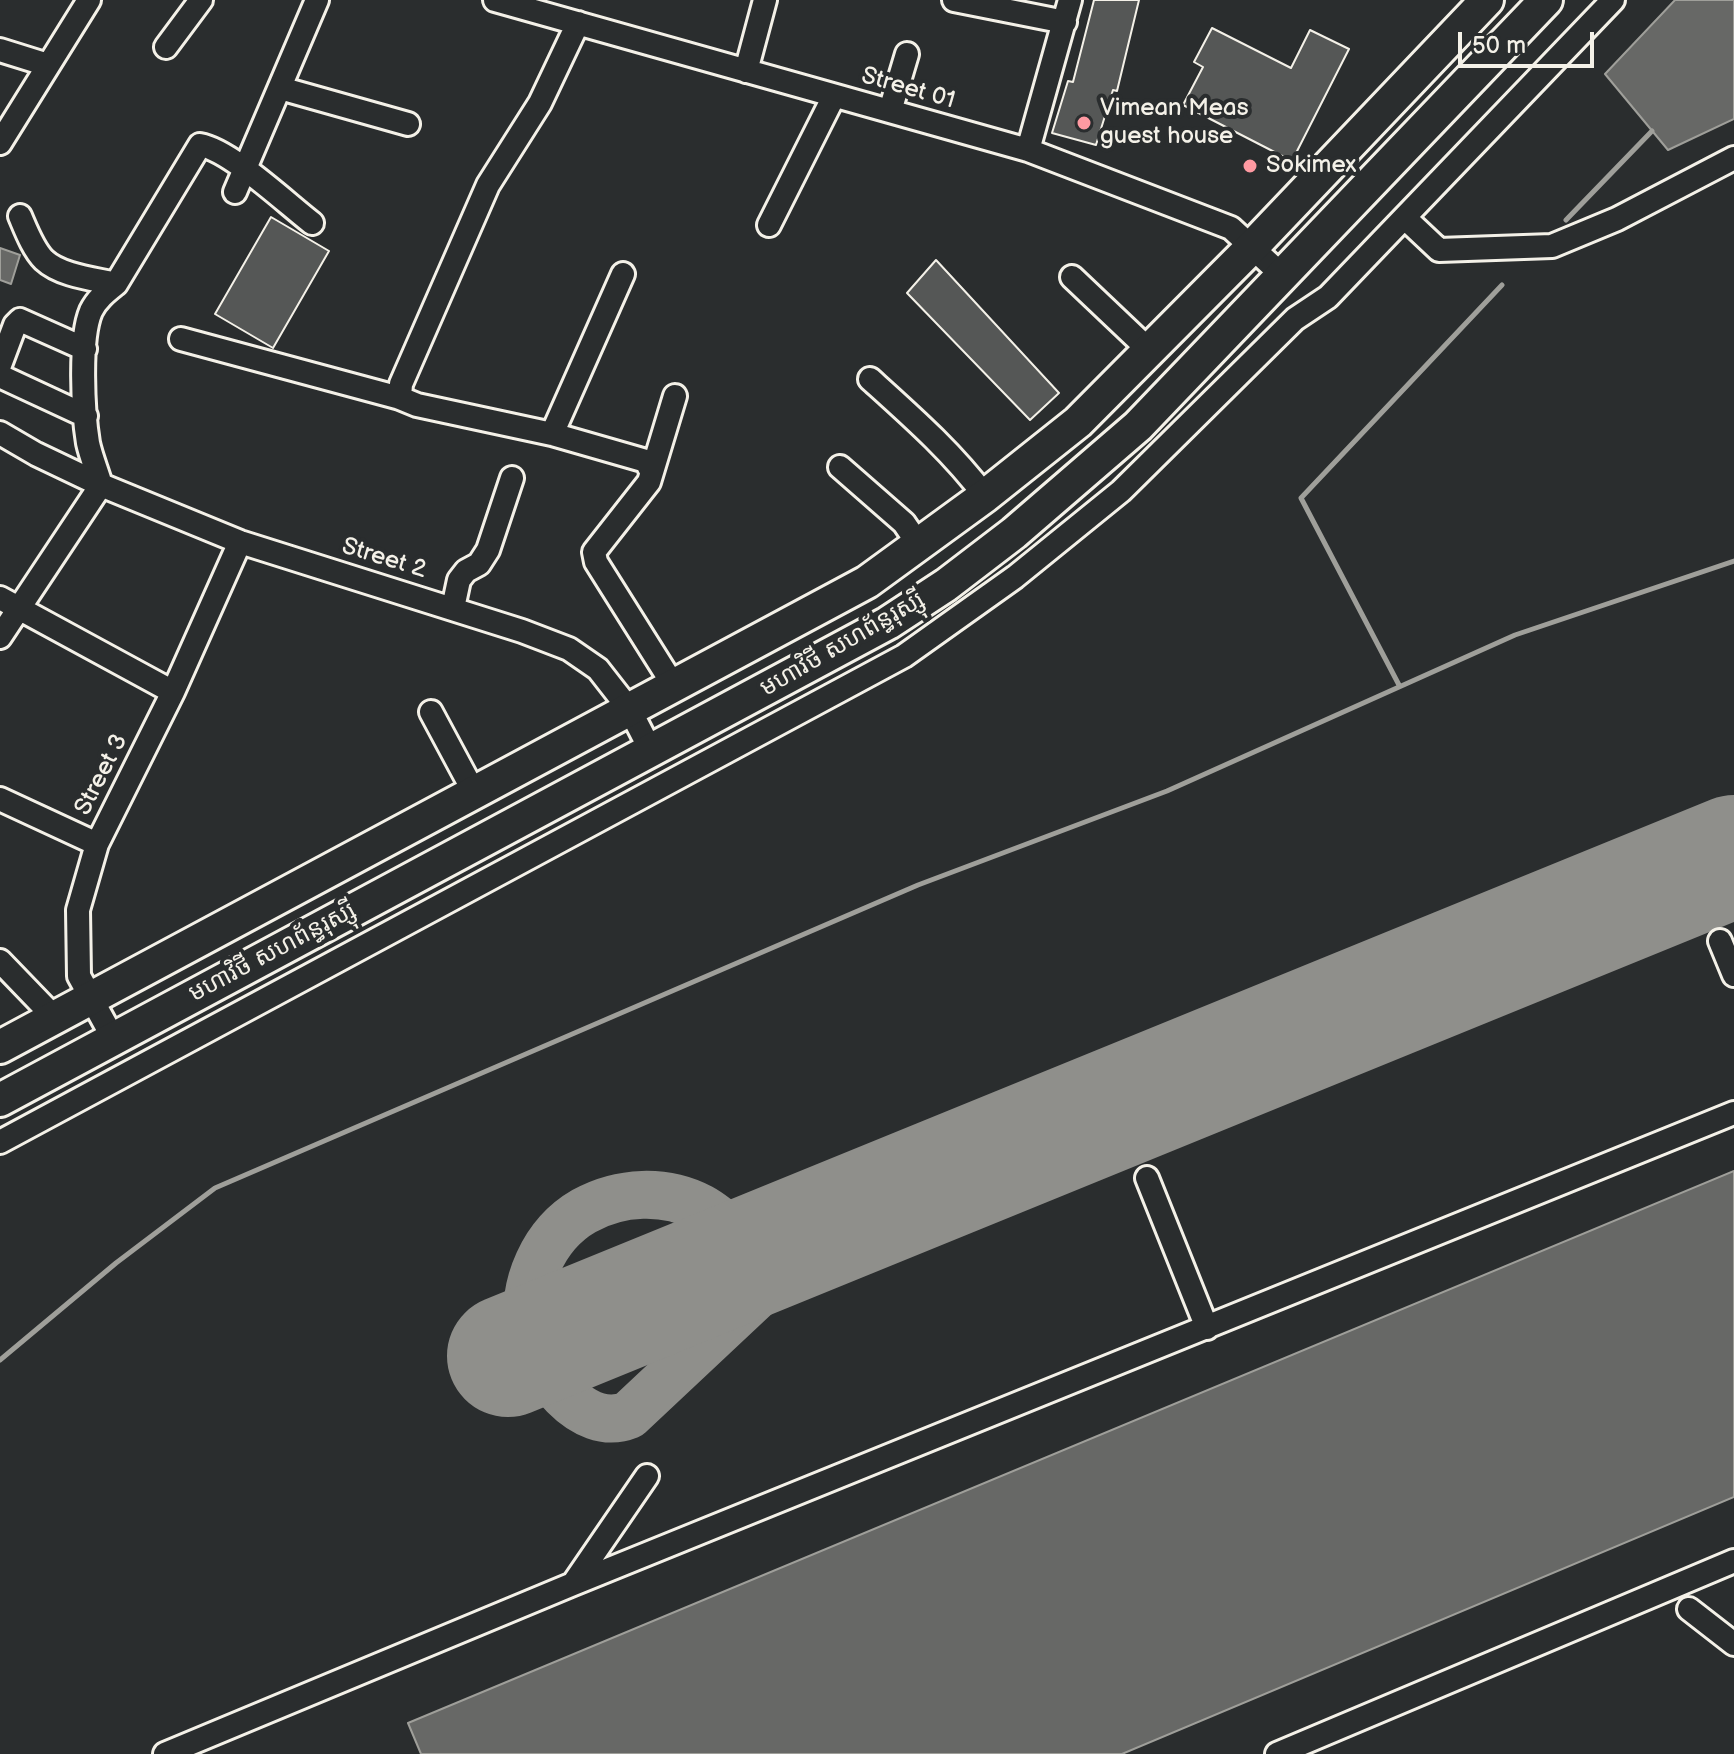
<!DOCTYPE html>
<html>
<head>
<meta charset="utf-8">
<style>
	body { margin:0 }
	#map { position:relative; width:1734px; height:1754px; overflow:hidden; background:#2a2d2e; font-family:"Balsamiq Sans",sans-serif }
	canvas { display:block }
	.scale { position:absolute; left:1458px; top:32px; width:136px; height:36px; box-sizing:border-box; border:4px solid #f4f1e8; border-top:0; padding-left:10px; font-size:24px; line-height:28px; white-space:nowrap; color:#f4f1e8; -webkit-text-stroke:6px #2a2d2e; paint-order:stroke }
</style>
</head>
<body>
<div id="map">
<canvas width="1734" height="1754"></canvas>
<div class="scale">50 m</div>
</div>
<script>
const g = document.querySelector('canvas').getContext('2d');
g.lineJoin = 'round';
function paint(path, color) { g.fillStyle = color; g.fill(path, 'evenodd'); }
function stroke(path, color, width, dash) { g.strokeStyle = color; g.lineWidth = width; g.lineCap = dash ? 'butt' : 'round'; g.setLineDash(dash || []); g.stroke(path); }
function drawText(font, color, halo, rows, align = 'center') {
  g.font = font + ' "Balsamiq Sans","Noto Sans Khmer",sans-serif'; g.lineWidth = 8; g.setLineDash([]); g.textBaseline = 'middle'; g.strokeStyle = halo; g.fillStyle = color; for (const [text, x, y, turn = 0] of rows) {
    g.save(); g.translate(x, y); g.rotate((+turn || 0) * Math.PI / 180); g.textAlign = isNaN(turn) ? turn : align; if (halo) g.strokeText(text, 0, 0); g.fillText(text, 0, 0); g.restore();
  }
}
const water = new Path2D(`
	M1675,0H1734V119L1668,150L1605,74Z
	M0,248L20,255L11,284L0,280Z
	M1734,1171V1497L1122,1754H421L408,1723Z`);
paint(water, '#676866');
stroke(water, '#9f9f9a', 2);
stroke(new Path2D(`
	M1566,220L1652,131
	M1399,685L1301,498L1502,285
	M0,1360L116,1263L215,1188L918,885L1167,791L1515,635L1734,561`), '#9f9f9a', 5);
stroke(new Path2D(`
	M822,1228C798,1230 767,1237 743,1232C726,1229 716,1216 701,1208C665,1189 620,1191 584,1211C544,1234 521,1285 529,1331C537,1371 582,1434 629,1415L775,1278L843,1220`), '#8f8f8b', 48);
stroke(new Path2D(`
	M508,1356L1734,856`), '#8f8f8b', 122);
const building = new Path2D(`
	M1094,0H1139L1117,91L1113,90L1096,145L1052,133L1068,81L1073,82Z
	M1212,28L1291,68L1310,30L1349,49L1292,161L1183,105L1203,67L1194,62Z
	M271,217L329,251L273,348L215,314Z
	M936,260L1059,393L1030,420L907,293Z`);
paint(building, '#555756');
stroke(building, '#f4f1e8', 2);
const minor = new Path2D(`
	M495,0L1028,150L1231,228L1283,276
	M954,0L1065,22
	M166,47L201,0
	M0,50L48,65
	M746,71L765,0
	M280,88L408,124
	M890,111L907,54
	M0,143L89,0
	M1028,150L1070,0
	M235,192L317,0
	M20,216C26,230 33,249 44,260C61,276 95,279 116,284
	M1405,218L1439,250L1552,246L1617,219L1734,158
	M312,223C286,203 230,150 200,145L116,284C106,292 97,299 91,311C79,339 83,412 88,443C91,457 97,471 101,485L240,542L522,631L569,649L598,669L630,710L651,751
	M769,225L834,96
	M1072,277L1150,351
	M181,339L400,398L417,405L552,434L646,461L651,471
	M0,365L15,325L20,320L85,349
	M0,376L86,416
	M870,379C911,416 952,452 985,496
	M400,398L401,384L488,185L540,103L578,23
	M0,433L36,454L101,485L0,637
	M552,434L623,274
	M840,467L904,523L919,545
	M0,598L173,692
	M453,608L459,580L466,571L479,564L488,550L512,478
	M674,686L596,562L594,552L649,482L675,396
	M431,712L475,794
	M0,799L97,844
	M1720,941L1734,975
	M0,961L54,1017
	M113,1038L79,976L78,910L97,844L173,692L240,542
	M0,1142L904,656L1015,577L1121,491L1295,319L1328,297L1613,0
	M1147,1178L1207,1328
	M573,1584L647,1476
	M1689,1609L1734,1644
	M165,1754L573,1584L1734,1113
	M1277,1754L1734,1561`);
const highway = new Path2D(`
	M0,1047L867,582L985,496L1078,422L1252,247L1487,0
	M0,1100L888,623L946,585L1014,533L1138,426L1546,0`);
stroke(minor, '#f4f1e8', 28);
stroke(highway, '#f4f1e8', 38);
stroke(minor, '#2a2d2e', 22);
stroke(highway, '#2a2d2e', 32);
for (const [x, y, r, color] of [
	[1084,123,8,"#ff9aa2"],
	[1250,166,8,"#ff9aa2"]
]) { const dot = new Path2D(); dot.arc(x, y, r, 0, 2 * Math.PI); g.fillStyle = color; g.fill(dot); stroke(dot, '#2a2d2e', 3); }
drawText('24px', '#f4f1e8', '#2a2d2e', [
	["Street 01",908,89,16],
	["Street 2",384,559,17],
	["មហាវិថី សហព័ន្ធរុស្ស៊ី",843,645,-30],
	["Street 3",102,775,-63],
	["មហាវិថី សហព័ន្ធរុស្ស៊ី",273,953,-28]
]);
drawText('24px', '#f4f1e8', '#2a2d2e', [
	["Vimean Meas",1100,109],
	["guest house",1100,137],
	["Sokimex",1266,166]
], 'left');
</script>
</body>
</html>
